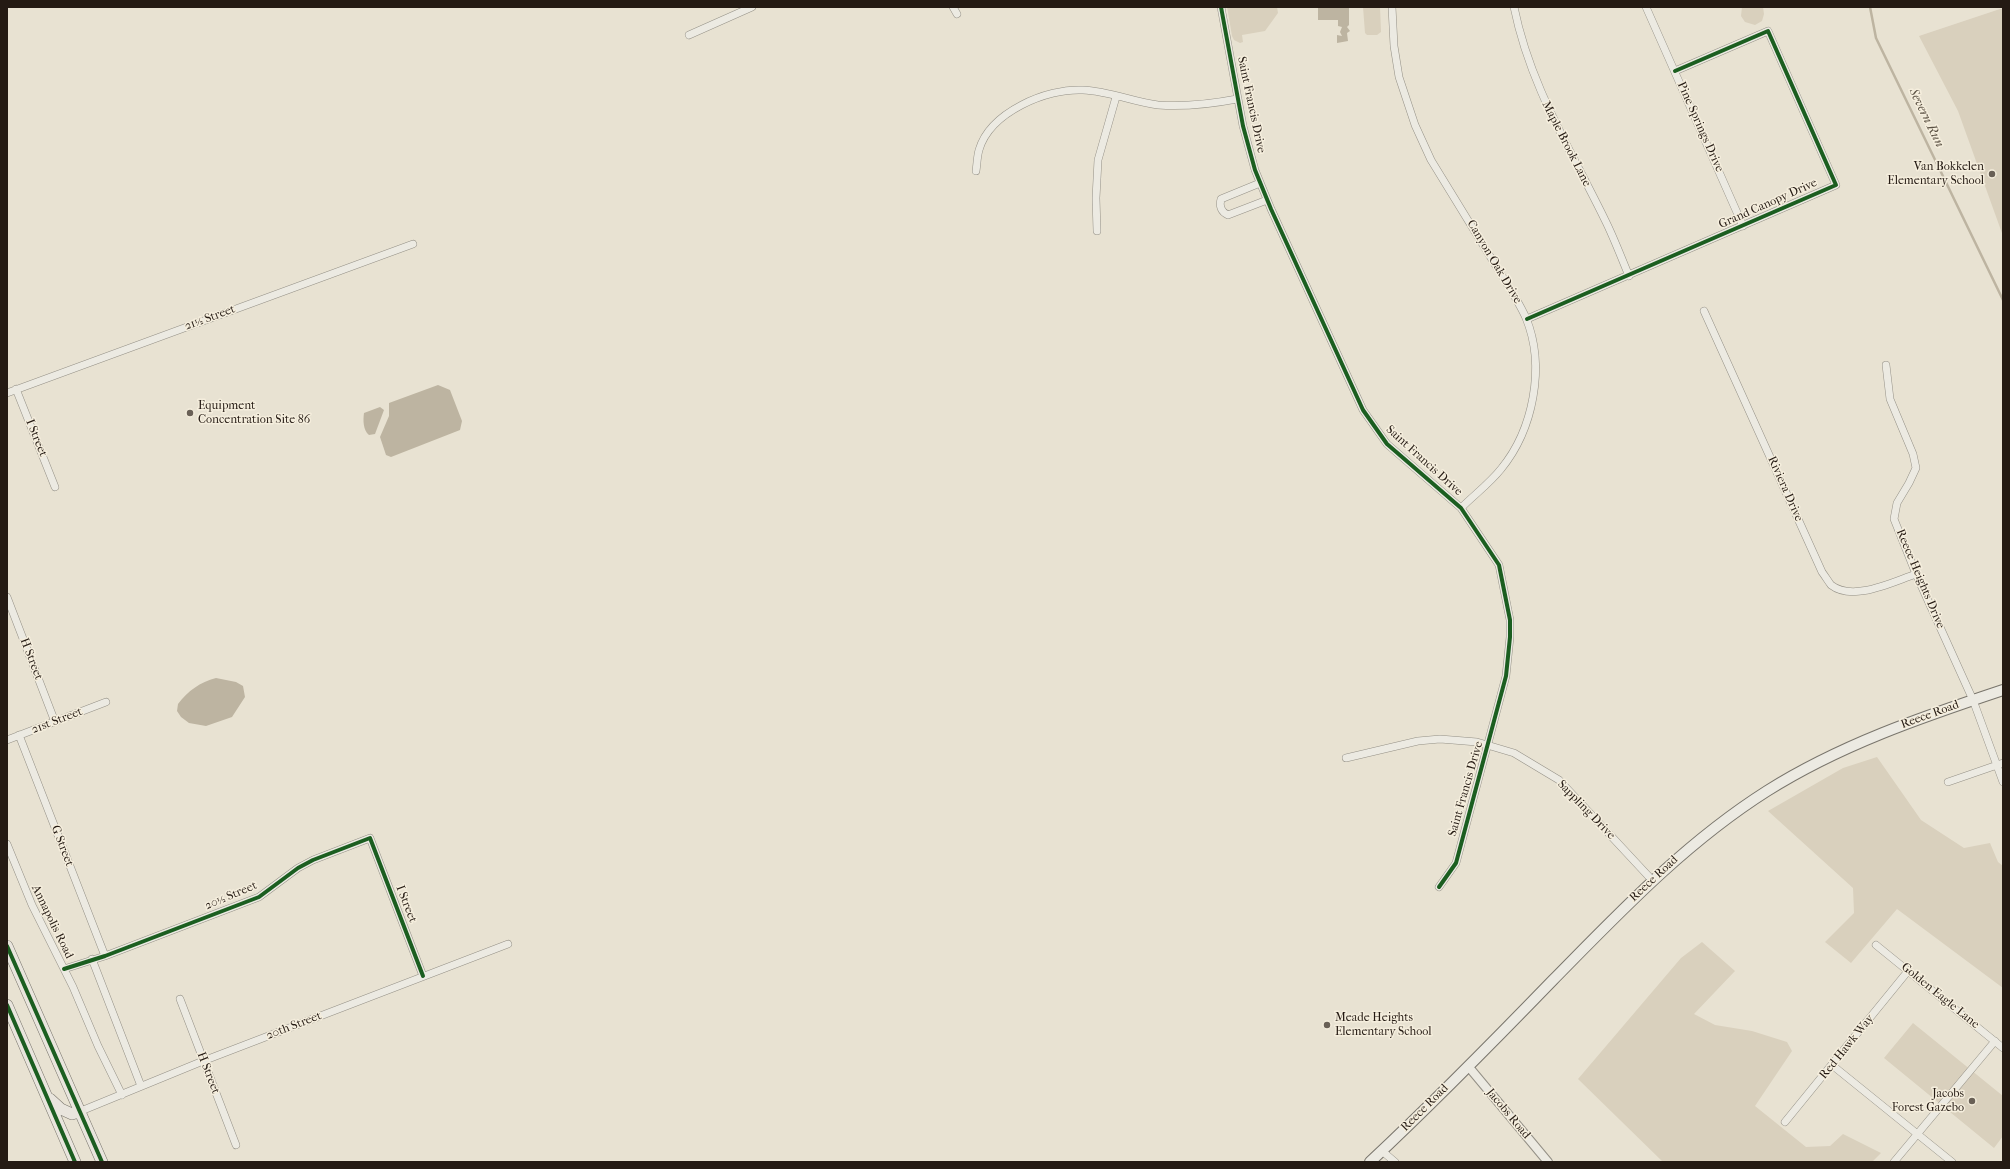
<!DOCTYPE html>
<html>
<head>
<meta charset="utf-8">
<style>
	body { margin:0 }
	#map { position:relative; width:2010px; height:1169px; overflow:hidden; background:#e8e2d2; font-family:"IM FELL French Canon",serif }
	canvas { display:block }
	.frame { position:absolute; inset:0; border:8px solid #241a13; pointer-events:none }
</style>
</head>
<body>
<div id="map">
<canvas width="2010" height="1169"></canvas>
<div class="frame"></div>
</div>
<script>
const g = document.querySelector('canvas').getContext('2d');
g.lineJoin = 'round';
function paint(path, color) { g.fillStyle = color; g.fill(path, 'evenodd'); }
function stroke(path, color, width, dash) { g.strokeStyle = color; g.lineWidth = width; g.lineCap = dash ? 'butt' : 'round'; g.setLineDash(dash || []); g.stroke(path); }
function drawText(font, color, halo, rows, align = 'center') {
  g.font = font + ' "IM FELL French Canon",serif'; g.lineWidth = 3; g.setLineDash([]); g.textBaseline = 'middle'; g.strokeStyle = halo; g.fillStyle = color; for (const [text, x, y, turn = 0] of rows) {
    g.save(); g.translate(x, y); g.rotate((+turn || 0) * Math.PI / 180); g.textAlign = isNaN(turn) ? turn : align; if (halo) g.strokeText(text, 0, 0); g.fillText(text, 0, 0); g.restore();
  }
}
paint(new Path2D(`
	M1227,7H1277L1278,13L1265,31L1242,35L1243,42L1240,43L1234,40L1232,36Z
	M1363,7H1380L1381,32L1377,35H1367L1365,33Z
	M1742,7H1763L1764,14L1762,21L1755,25L1745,22L1741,16Z
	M2003,8V236L1958,111L1919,36Z
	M1877,757L1921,820L1964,848L1990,843L1998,862L2003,866V988L1897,909L1851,963L1825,942L1854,913L1853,888L1768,811L1843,768Z
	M1702,942L1735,971L1694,1014L1715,1025L1752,1031L1787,1042L1792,1051L1755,1106L1806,1147L1830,1146L1843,1134L1881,1153L1872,1162H1663L1578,1079L1681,958Z
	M1913,1023L2003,1096V1136L1994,1148L1884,1058Z`), '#d9d0bd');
paint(new Path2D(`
	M1318,7H1349V25L1347,27L1350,31L1347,33L1348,41L1337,43V35L1342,36L1340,32L1342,27L1338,26V20H1318Z
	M438,385L450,390L462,421L460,430L391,457L386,455L380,437L389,416V403Z
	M380,407L384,410L375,434L369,435C363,430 363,420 364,413Z
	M216,678L236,682L243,686L245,697L232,717L206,726L189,723L181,717L177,711L178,704C188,691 200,682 216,678Z`), '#bdb4a1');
stroke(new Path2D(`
	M1870,7L1876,38L2003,300`), '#bdb4a1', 2.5);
const minor = new Path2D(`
	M953,7L957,14
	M1221,7L1243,126L1255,170L1271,209L1363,410L1387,444L1461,508L1499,565L1510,620V637L1506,676L1456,863L1439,887
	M1392,7L1394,46L1399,77L1415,125L1431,160L1515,297C1519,304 1523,311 1526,318C1546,367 1533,430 1501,469C1490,483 1474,495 1461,508
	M1514,7C1530,86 1570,148 1605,220C1614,238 1621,257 1629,276
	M1646,7L1743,226
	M689,35L752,7
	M976,171C977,165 977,157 979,150C990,112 1047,88 1083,90C1109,91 1133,102 1158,105C1185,107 1211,104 1237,99
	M1260,183L1221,199C1219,206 1221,212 1228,215L1267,200
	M1097,231L1096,198L1098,160L1116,97
	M1704,311L1822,572C1825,576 1828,581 1831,585C1853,602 1892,582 1916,574
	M1527,319L1836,185L1768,31L1675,71
	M1886,365L1890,399L1913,454L1916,468L1909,483L1897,503L1894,519L1916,574L1973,700L2003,782
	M16,389L55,487
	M7,393L413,244
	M7,597L55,722
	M19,735L105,956
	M7,740L106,702
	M1346,758L1418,741L1440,739L1477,742L1514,753L1559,780L1652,880
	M1948,782L2003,763
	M7,844L32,905L73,987L98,1046L122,1095
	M1876,945L2003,1048
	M92,959L141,1086
	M64,969L105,956L259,897L298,868L313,860L370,838L423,976
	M180,999L236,1145
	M1832,1065L1952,1162
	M81,1111L203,1061L508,944
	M1785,1122L1908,971
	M1382,1151L1395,1162
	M1894,1162L1995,1041`);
const tertiary = new Path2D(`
	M1468,1066L1548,1162`);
const secondary = new Path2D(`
	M1370,1162C1433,1103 1493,1042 1553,980C1620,912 1685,843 1767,791C1840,745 1922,717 2003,690`);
const primary = new Path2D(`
	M7,946L102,1162
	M7,1005L75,1162
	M50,1099L61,1109L72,1114L81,1111`);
stroke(minor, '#949086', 8);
stroke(tertiary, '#949086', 10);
stroke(secondary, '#79756c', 12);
stroke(primary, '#79756c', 12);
stroke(minor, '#eceae2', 7);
stroke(tertiary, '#eceae2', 8);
stroke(secondary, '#eceae2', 10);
stroke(primary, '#e9e5dd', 11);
stroke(new Path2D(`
	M1221,7L1243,126L1255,170L1271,209L1363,410L1387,444L1461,508L1499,565L1510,620V637L1506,676L1456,863L1439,887
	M1527,319L1836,185L1768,31L1675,71
	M7,946L102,1162
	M64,969L105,956L259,897L298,868L313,860L370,838L423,976
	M7,1005L75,1162`), '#1b5e20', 4);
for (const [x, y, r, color] of [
	[1992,174,4,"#696056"],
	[190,413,4,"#696056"],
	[1327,1025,4,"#696056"],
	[1972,1101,4,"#696056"]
]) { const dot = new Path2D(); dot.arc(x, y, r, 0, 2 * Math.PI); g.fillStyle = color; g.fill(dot); stroke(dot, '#f5eedd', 1.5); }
drawText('12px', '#241a13', '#f5eedd', [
	["Saint Francis Drive",1251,105,78],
	["Pine Springs Drive",1700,127,66],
	["Maple Brook Lane",1566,144,63],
	["Grand Canopy Drive",1768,204,-24],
	["Canyon Oak Drive",1494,262,59],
	["21½ Street",210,318,-20],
	["I Street",36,438,68],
	["Saint Francis Drive",1424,461,42],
	["Riviera Drive",1785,489,66],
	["Reece Heights Drive",1920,579,67],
	["H Street",31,659,69],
	["Reece Road",1930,715,-20],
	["21st Street",57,721,-21],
	["Saint Francis Drive",1466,789,-74],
	["Sappling Drive",1586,810,46],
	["G Street",62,846,69],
	["Reece Road",1654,879,-43],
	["20½ Street",231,896,-23],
	["I Street",406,904,69],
	["Annapolis Road",52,922,64],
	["Golden Eagle Lane",1940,996,39],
	["20th Street",294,1026,-21],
	["Red Hawk Way",1847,1047,-51],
	["H Street",208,1073,69],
	["Reece Road",1425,1108,-45],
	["Jacobs Road",1508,1114,50]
]);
drawText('12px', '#241a13', '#f5eedd', [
	["Van Bokkelen",1984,167],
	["Elementary School",1984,181],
	["Equipment",198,406,"left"],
	["Concentration Site 86",198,420,"left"],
	["Meade Heights",1335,1018,"left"],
	["Elementary School",1335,1032,"left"],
	["Jacobs",1964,1094],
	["Forest Gazebo",1964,1108]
], 'right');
drawText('italic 13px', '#5a5043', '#f5eedd', [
	["Severn Run",1926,118,64]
]);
</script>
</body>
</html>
